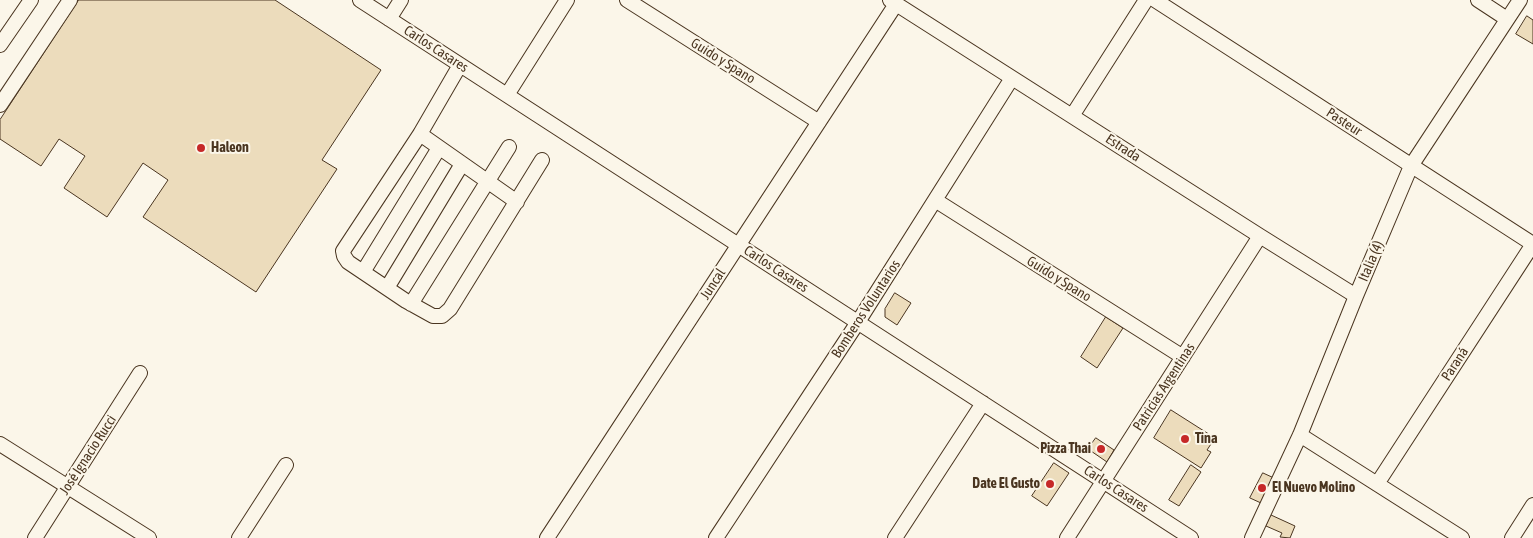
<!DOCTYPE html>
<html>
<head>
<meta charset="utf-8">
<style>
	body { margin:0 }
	canvas { display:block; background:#fbf6e9 }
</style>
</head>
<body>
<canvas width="1533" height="538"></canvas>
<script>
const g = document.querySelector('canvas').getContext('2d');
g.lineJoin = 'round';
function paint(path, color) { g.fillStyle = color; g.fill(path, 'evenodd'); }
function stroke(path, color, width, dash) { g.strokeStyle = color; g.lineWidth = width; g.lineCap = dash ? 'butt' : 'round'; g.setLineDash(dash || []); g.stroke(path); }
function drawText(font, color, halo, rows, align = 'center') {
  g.font = font + ' "Asap Condensed",sans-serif'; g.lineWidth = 4; g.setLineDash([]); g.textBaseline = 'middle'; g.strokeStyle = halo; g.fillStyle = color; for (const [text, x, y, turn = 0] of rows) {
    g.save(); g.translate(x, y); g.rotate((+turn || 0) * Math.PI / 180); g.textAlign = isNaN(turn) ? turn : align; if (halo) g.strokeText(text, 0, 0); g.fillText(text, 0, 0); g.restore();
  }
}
const building = new Path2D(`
	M79,0H275L381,70L322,160L337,169L256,292L143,217L168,180L143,163L107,217L64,188L85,156L59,139L41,166L0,139V120Z
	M1527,16L1533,20V44L1516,34Z
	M895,293L911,303L897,325L885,317V309Z
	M1106,317L1123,328L1097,368L1081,357Z
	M1171,410L1215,438L1207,450L1211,452L1201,468L1154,438Z
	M1096,438L1114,450L1107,462L1088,449Z
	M1054,463L1069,473L1047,506L1032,496Z
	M1191,465L1201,472L1179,506L1169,500Z
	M1263,473L1274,478L1261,503L1250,498Z
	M1271,515L1295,526L1290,538L1280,537L1282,533L1266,526Z`);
paint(building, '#ecdcbc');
stroke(building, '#4a3520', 1);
const minor = new Path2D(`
	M360,0L1191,538
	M627,0L819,122
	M890,0L1260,236L1356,296
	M1155,0L1533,244
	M1478,0L1507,19
	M389,19L401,0
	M0,45L31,0
	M460,65L420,134L343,251L344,256L348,262L406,301L433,316H442L450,309L542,160
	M507,95L567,0
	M0,105L70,0
	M1072,116L1146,0
	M420,134L517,202
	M935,200L1183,357
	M363,272L439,148
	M387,288L462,164
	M411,304L509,147
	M1300,435L1462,538
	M0,444L149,538
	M1377,484L1533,244
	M35,538L140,373
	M239,538L286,465
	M547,538L896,4
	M716,538L858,322L1012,78
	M895,538L983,403
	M1067,538L1260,236
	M1252,538L1300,435L1356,296L1411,166L1520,0
	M1512,538L1533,505`);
stroke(minor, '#4a3520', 16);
stroke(minor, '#fbf6e9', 14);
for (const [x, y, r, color] of [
	[201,148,5,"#c62828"],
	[1185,439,5,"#c62828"],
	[1101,449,5,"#c62828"],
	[1050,484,5,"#c62828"],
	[1262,488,5,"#c62828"]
]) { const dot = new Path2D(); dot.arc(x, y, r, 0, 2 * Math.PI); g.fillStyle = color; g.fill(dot); stroke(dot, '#fbf6e9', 2); }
drawText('14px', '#4a3520', '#fbf6e9', [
	["Carlos Casares",436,49,33],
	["Guido y Spano",723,61,32],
	["Pasteur",1344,122,33],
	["Estrada",1123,148,33],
	["Italia (4)",1371,261,-67],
	["Carlos Casares",776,269,33],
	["Guido y Spano",1059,279,32],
	["Juncal",713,284,-57],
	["Bomberos Voluntarios",866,309,-57],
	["Paraná",1455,364,-57],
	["Patricias Argentinas",1164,387,-57],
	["José Ignacio Rucci",88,455,-57],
	["Carlos Casares",1116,489,33]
]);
drawText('bold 14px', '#4a3520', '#fbf6e9', [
	["Haleon",211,148],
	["Tina",1195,439],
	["Pizza Thai",1091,449,"right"],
	["Date El Gusto",1040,484,"right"],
	["El Nuevo Molino",1272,488]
], 'left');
</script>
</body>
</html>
